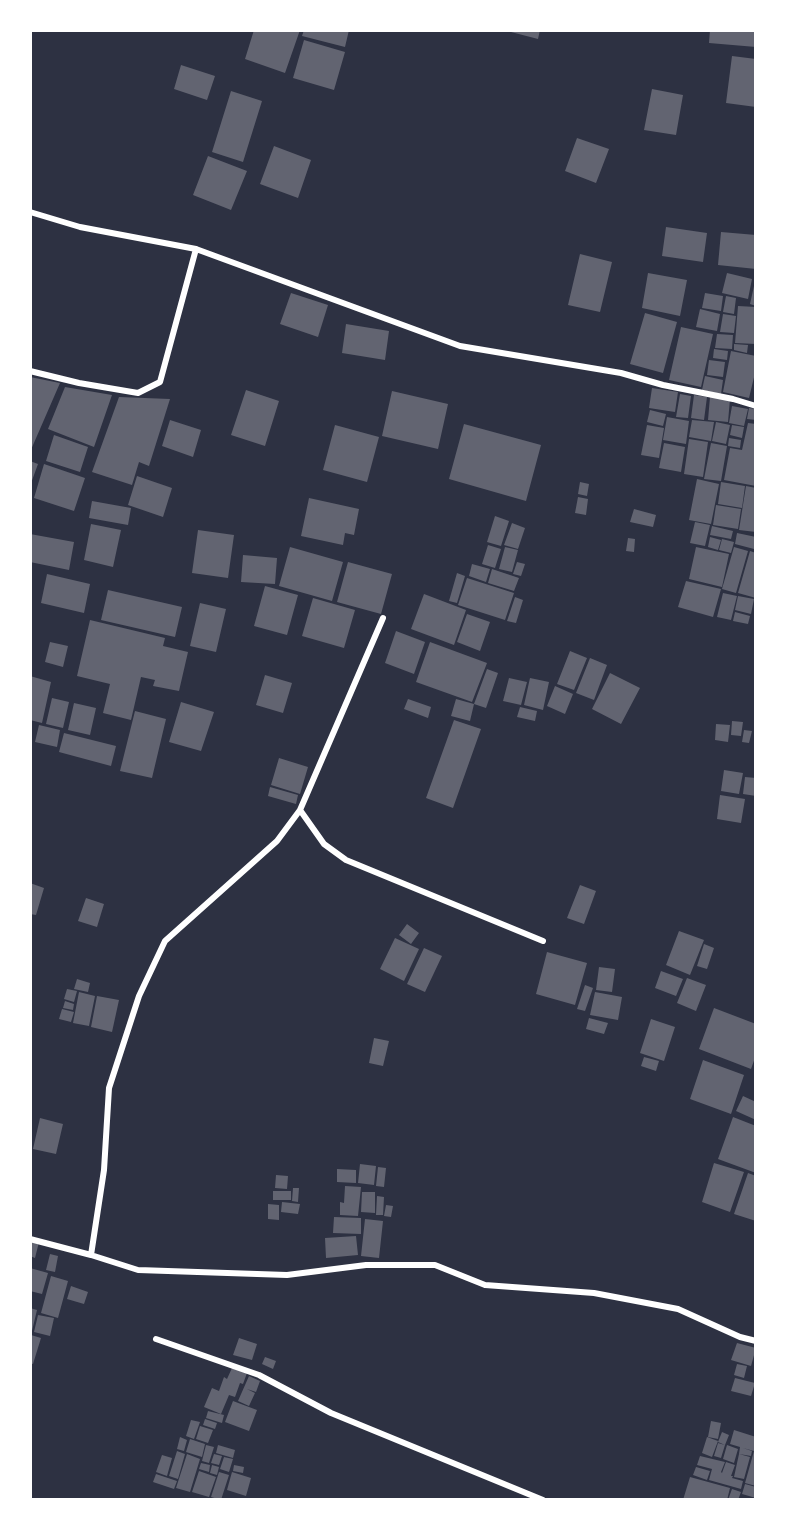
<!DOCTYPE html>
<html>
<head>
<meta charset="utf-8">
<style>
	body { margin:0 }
	#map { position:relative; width:786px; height:1530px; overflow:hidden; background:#2d3142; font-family:"Public Sans",sans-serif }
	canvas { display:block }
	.frame { position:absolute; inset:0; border:32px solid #fff; pointer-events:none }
</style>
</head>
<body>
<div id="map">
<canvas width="786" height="1530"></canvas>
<div class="frame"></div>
</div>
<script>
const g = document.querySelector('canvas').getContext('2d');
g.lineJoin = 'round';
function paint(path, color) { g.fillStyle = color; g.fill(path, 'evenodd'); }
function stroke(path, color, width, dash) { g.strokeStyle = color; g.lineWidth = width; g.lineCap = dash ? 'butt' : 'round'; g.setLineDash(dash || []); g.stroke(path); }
paint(new Path2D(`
	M254,30H300L285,73L245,59Z
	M304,30H349L345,47L302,36Z
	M512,30H540L538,39L511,32Z
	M710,30H756V47L709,43Z
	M304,40L345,52L334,90L293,78Z
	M732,56L756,59V107L726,103Z
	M181,65L215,76L207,100L174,89Z
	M652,89L683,95L676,135L644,130Z
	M231,91L262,101L243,162L212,152Z
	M577,138L609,149L596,183L565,171Z
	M274,146L311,160L298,198L260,184Z
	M208,156L247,171L231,210L193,195Z
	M666,227L707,233L703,262L662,256Z
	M721,232L756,235V269L718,265Z
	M580,254L612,262L600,312L568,305Z
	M648,273L687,280L680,316L642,308Z
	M727,273L752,279L748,299L722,293Z
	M754,286H756V306L750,304Z
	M291,293L328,305L318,337L280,324Z
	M705,293L723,296L721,311L702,308Z
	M726,296L736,298L734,314L723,312Z
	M738,306L756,307V344L735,343Z
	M700,309L720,314L717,331L696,327Z
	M645,313L677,322L663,373L630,364Z
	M723,314L736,316L734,333L720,332Z
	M346,324L389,331L385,360L342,353Z
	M681,327L713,334L701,387L669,380Z
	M717,334L733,335L732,349L715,348Z
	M734,344L748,345L747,353L734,350Z
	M714,349L728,351L727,360L713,358Z
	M731,351L756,356V369L749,398L723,392Z
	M709,360L725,362L723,377L707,375Z
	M705,376L723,380L721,394L702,390Z
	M30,377L60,383L30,452Z
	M65,387L112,395L94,447L48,429Z
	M652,388L678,392L675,412L649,408Z
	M246,390L279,401L265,446L231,435Z
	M392,391L448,404L438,449L382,436Z
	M680,394L691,396L688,418L676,417Z
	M694,395L707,397L704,420L691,418Z
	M119,397L170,399L149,466L139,462L132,485L92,472Z
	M710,397L730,399L728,422L708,420Z
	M732,406L748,409L744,426L729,423Z
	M749,408L756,409V420L747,419Z
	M650,410L666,414L663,426L647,422Z
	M667,417L689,421L686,444L663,440Z
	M170,420L201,430L193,457L162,446Z
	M692,420L714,422L711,441L689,437Z
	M716,422L730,425L726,444L712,441Z
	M748,423L756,424V486L724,480L730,448L742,450Z
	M464,424L541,445L526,501L449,479Z
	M335,425L379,437L367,482L323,470Z
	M647,425L664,428L659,458L641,455Z
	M732,425L744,427L742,438L730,435Z
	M54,435L88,447L80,472L46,461Z
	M729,438L741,440L740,448L728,446Z
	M689,439L708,442L703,477L684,474Z
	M664,443L685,447L681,472L659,468Z
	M711,443L727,446L721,481L704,479Z
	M30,461L38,464L30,486Z
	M44,464L85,478L74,511L34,498Z
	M137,476L172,488L163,517L128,505Z
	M697,479L719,484L711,524L689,520Z
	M580,482L589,484L587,496L578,494Z
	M721,482L745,486L742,508L718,504Z
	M746,486L756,488V532L739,530Z
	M578,497L588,499L586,515L575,513Z
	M309,498L359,509L354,535L345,533L343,545L301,536Z
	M92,501L131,508L128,525L89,518Z
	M716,505L741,509L738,529L713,525Z
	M634,509L656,515L653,527L630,522Z
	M495,516L509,521L501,546L487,542Z
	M695,522L710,525L705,546L690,543Z
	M512,523L525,528L518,549L504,545Z
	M91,524L121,530L113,567L84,560Z
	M712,526L733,531L731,539L710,535Z
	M198,530L234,535L228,578L192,573Z
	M737,533L756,537L754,549L735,544Z
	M30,534L74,542L69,570L30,562Z
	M710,537L721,540L718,550L708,547Z
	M628,538L635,539L634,552L626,551Z
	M722,539L734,542L731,553L719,550Z
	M488,545L501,549L495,568L482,564Z
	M290,547L343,562L332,601L279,586Z
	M505,547L518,550L512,572L499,569Z
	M696,547L729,554L722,587L689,579Z
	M734,547L748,551L736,593L722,589Z
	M750,551L756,553V598L738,593Z
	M243,555L277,558L275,584L241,582Z
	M348,562L392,574L381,614L337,602Z
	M517,562L525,564L521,576L513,574Z
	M472,564L490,569L486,582L469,576Z
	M492,569L519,578L514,591L488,583Z
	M457,573L465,576L457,603L449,601Z
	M47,574L90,584L84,613L41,603Z
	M467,578L514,593L505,620L458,605Z
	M686,581L721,589L713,617L678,607Z
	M265,586L298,595L287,635L254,626Z
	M108,590L182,607L175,637L101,620Z
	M723,593L737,596L731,620L717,617Z
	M424,594L466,610L454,645L411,629Z
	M738,596L754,599L751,614L735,610Z
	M515,597L523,600L516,623L507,621Z
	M313,598L355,610L344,648L302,636Z
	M200,603L226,609L216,652L190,646Z
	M735,612L750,616L748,624L733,621Z
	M467,614L490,622L480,651L457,642Z
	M90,620L165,638L163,646L188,652L179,691L153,686L155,680L141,677L131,720L103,713L110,684L77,676Z
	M396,631L425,642L414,674L385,663Z
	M50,642L68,646L63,667L45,662Z
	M430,642L487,663L472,702L416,682Z
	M570,651L587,658L574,690L557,684Z
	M590,658L607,665L594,700L576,693Z
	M487,669L498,673L486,708L474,704Z
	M610,673L640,688L621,724L592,709Z
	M265,675L292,683L283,713L256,705Z
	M30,676L51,682L42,723L30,720Z
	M509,678L527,682L521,705L503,701Z
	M530,678L549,682L543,710L524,705Z
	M555,686L573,694L565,714L547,706Z
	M52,698L69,702L63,728L46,724Z
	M408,699L431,707L428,718L404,709Z
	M456,699L474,704L470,721L451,716Z
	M181,702L214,712L201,751L169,742Z
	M74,703L96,708L90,735L68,730Z
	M520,707L537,711L535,721L517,717Z
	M135,711L166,719L152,778L120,771Z
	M454,720L481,729L453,808L426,798Z
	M732,721L743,722L741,736L731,735Z
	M716,724L730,725L728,742L715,740Z
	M39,725L60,730L57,747L35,742Z
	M744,730L752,731L749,743L742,742Z
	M64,733L116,746L111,766L59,752Z
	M279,758L308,767L300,794L271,785Z
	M724,770L743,773L739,794L721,791Z
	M745,777L756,778V796L743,794Z
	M270,787L298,795L296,804L268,796Z
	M720,795L745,799L741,823L717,819Z
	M30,883L44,888L36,915L30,914Z
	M580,885L596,891L584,924L567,918Z
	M86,898L104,904L97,927L78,921Z
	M407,924L419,933L411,944L399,935Z
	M679,931L704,940L690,975L666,965Z
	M395,938L419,949L404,981L380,969Z
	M704,944L714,948L707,969L697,966Z
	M424,948L442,956L425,992L407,984Z
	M547,952L587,963L575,1005L536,994Z
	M599,967L615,969L612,992L596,990Z
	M661,971L683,979L676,996L655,988Z
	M687,978L706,985L696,1011L677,1003Z
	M77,979L90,983L88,992L74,989Z
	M585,985L593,988L585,1011L577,1009Z
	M67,989L77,991L74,1002L64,999Z
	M79,992L95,996L89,1026L73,1023Z
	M595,992L622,997L618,1020L590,1015Z
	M97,996L119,1000L112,1032L91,1027Z
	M65,1001L74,1004L73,1010L63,1008Z
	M714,1008L756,1024V1055L751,1069L699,1049Z
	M62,1009L74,1012L71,1022L59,1019Z
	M589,1018L608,1023L604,1034L586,1029Z
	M651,1019L675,1027L664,1061L640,1053Z
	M374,1038L389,1041L383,1066L369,1063Z
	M644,1057L659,1061L656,1071L641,1066Z
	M703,1060L744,1075L731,1114L690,1099Z
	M743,1096L756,1102V1120L736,1111Z
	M733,1117L756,1126V1173L718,1159Z
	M40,1118L63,1124L56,1154L33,1149Z
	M714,1163L744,1172L730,1212L702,1202Z
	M360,1164L376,1166L374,1185L358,1183Z
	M378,1167L386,1168L384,1187L376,1186Z
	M337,1169L356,1170V1183L337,1182Z
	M748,1173L756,1176V1221L734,1214Z
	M276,1175L288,1176L287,1189L275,1188Z
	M345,1186L361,1187L358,1216L340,1215V1202L344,1203Z
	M293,1188H299L298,1202L292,1201Z
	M273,1191H291V1200H273Z
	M362,1192H375V1213L361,1212Z
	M377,1196L384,1197L383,1215H376Z
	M282,1202L300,1204L298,1214L281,1212Z
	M268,1204L279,1205V1220L268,1219Z
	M386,1205L393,1206L391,1217L384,1216Z
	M334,1217L361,1218V1234L333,1233Z
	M365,1219L383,1221L379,1258L361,1256Z
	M356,1236L358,1255L326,1258L325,1238Z
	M30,1240L39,1242L35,1258L30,1256Z
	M50,1254L58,1256L55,1272L46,1270Z
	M30,1268L48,1273L42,1294L30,1291Z
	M51,1276L68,1281L58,1318L41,1313Z
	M71,1286L88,1292L84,1304L67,1299Z
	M30,1308L37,1310L31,1335L41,1338L33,1364L30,1363Z
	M38,1315L54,1318L50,1336L34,1332Z
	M239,1338L257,1344L252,1360L233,1355Z
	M737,1343L756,1348L751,1366L731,1360Z
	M265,1357L276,1361L273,1369L262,1364Z
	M737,1364L747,1366L744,1378L734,1375Z
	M232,1368L247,1373L243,1384L240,1383L235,1397L229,1395L221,1414L204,1407L212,1388L219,1391L224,1377L227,1379Z
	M249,1376L260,1381L256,1392L247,1389L255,1393L249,1406L238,1401Z
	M735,1378L755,1383L751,1396L731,1391Z
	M233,1401L257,1410L249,1431L225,1422Z
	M208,1411L224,1415L222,1423L206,1418Z
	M205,1419L217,1423L215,1429L203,1425Z
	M191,1420L200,1422L194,1439L186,1436Z
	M711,1421L721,1423L718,1439L708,1437Z
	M200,1426L213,1430L208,1443L196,1439Z
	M734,1430L756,1437V1486L745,1483L754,1451L743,1448L752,1451L751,1456L739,1454L740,1447L730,1444Z
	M722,1432L729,1435L725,1445L718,1442Z
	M180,1437L187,1440L184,1451L177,1449Z
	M707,1437L718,1441L712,1457L702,1453Z
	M190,1439L205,1444L202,1457L186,1452Z
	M718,1443L725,1445L721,1458L714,1456Z
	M206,1445L214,1447L209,1463L202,1461Z
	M218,1445L235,1450L233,1458L216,1453Z
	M727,1445L738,1449L734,1463L723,1459Z
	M177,1451L185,1454L178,1479L169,1476Z
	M187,1454L200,1459L190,1492L176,1488Z
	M214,1454L222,1456L219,1465L211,1463Z
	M739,1454L750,1457L744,1479L734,1477Z
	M162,1455L172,1458L167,1476L156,1472Z
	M700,1456L725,1462L721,1472L722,1473L726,1462L735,1465L731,1476H733L732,1478L743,1481L741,1489L709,1480L712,1469L697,1465Z
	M224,1457L233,1459L229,1472L220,1469Z
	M201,1463L210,1465L209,1472L199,1469Z
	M212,1465L219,1467L217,1475L210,1473Z
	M234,1465L244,1467L243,1473L233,1471Z
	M696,1467L710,1471L707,1480L693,1475Z
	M199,1471L216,1477L209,1497L192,1492Z
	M219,1472L229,1475L221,1500L211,1497Z
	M232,1472L251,1478L246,1496L227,1490Z
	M156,1474L177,1481L174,1489L153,1482Z
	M690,1477L730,1488L727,1500H683Z
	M745,1484L756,1487V1498L742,1494Z
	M732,1489L741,1492L738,1500H728Z`), '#626471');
stroke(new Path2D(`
	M30,212L80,227L196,249L460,346L621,373L663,385L733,399L756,406
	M30,371L79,383L138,393L160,382L196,249
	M300,810L324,844L346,860L543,941
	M30,1239L91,1255L138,1270L287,1275L366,1265H435L485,1285L594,1293L678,1309L740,1337L756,1341
	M91,1255L104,1170L109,1088L139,996L165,941L277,841L300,810L383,618
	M156,1339L259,1375L331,1413L543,1500`), '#fff', 6);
</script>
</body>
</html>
